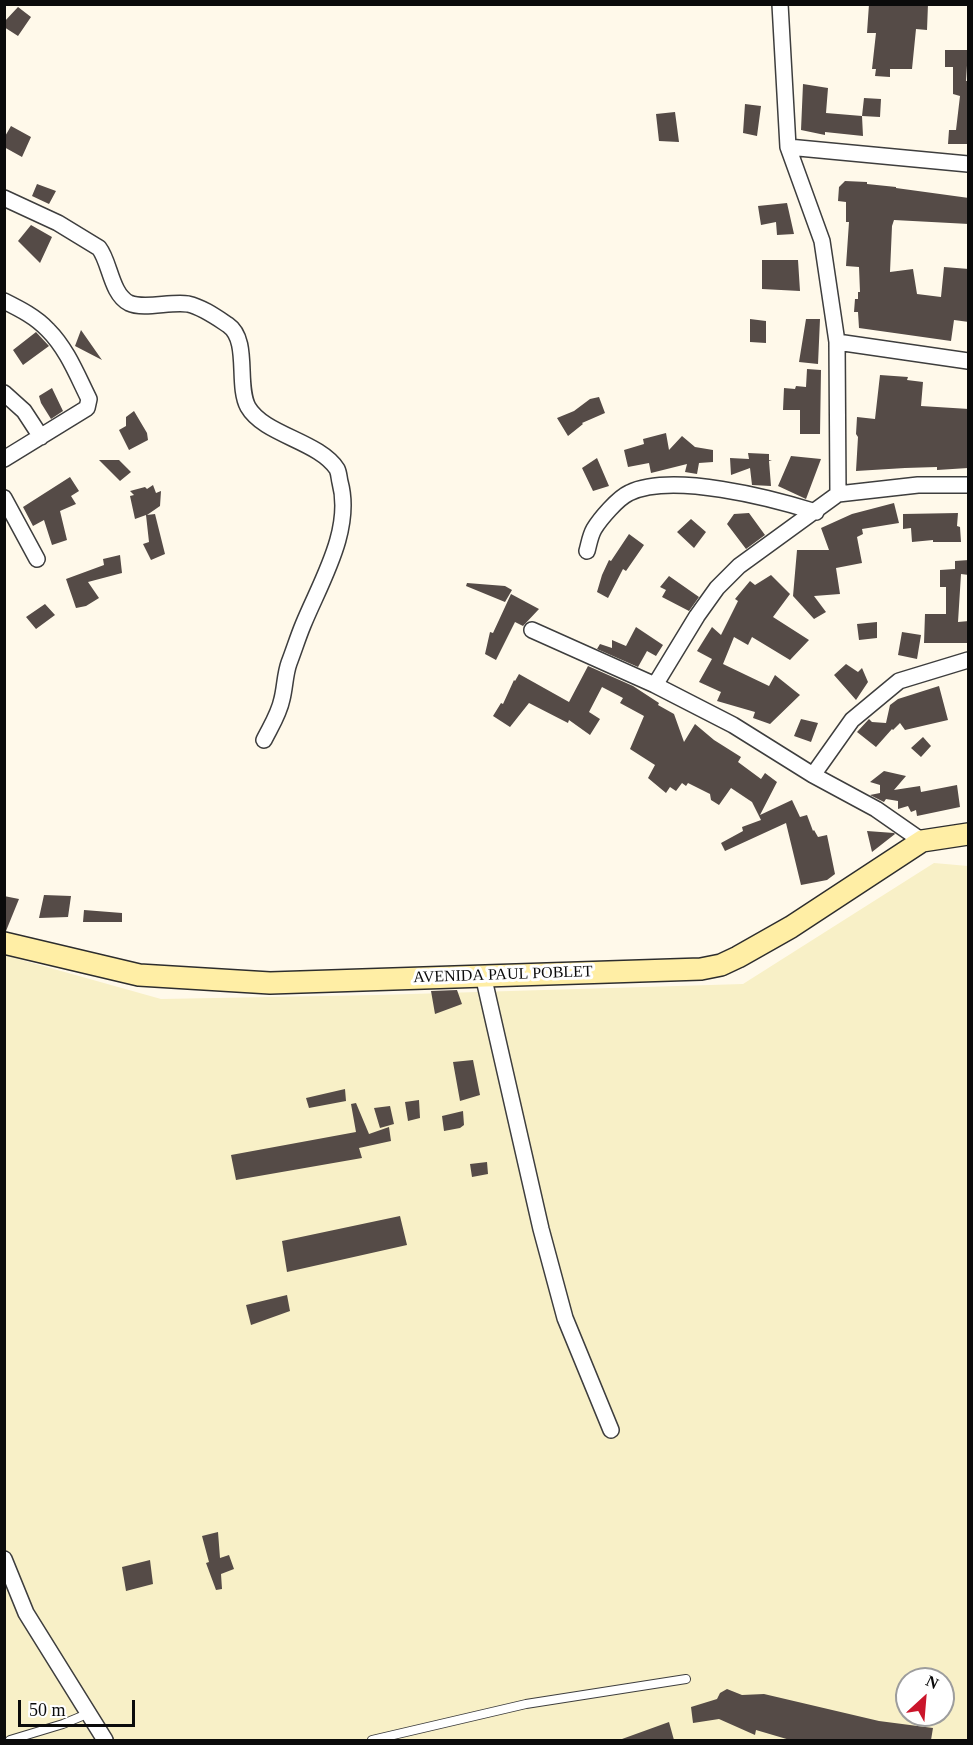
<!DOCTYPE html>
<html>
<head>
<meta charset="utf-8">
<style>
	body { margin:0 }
	#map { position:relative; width:973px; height:1745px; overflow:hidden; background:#fff9ea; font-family:Georgia,serif }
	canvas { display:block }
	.frame { position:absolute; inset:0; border:6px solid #0b0b0b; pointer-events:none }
	.north { position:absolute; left:895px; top:1667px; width:60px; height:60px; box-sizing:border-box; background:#fff; border:2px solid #9d9d9d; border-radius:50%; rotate:26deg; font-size:16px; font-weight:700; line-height:24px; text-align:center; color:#0b0b0b }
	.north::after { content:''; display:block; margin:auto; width:21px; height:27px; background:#ca152b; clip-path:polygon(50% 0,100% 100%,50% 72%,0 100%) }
	.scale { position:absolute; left:18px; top:1700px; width:117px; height:27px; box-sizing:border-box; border:3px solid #0b0b0b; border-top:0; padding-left:8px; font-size:18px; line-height:21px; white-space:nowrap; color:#0b0b0b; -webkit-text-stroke:4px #fff; paint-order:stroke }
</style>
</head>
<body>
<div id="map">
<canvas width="973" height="1745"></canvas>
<div class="frame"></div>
<div class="north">N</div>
<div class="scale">50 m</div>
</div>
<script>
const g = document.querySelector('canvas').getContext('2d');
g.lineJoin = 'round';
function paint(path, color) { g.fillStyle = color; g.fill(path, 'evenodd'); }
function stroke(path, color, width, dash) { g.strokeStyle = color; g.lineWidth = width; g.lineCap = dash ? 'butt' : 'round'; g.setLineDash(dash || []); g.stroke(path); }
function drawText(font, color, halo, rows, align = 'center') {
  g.font = font + ' Georgia,serif'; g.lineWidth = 6; g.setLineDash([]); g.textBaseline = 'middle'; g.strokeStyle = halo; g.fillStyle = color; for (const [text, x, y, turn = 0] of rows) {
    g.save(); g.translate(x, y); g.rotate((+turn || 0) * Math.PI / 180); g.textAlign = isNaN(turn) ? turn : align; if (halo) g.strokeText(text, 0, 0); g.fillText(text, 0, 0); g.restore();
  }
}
paint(new Path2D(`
	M934,863L968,866V1740H5L4,955L161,999L378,995L743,984ZM907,1679H943V1715H907Z`), '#f8f0c7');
paint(new Path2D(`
	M869,4H928L927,30L916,29L912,69H890V77L875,76L876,69H872L876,33H867Z
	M18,7L31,17L18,36L4,27V22Z
	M945,50H968L966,81H969V144H948L949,130H956L960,96L953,94V67H945Z
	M803,84L828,88L826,113L862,116L863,136L825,132V135L801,130Z
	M864,98L881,99L880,117L862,116Z
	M745,104L761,106L757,136L743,133Z
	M675,112L679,142L659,141L656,114Z
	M11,126L31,137L22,157L4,147V138Z
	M845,181L867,182V184L896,187V188L969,198V224L894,220L892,226L890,272L913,269L917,294L941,297L944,267L969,269V322L954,320L951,341L859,328L858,312H854L855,299H858V292H860L859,267L846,266L849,222H846V202L838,201L839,187Z
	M37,184L56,191L49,204L32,196Z
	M787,203L794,234L777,235L776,222L761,225L758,206Z
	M31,225L52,237L40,263L18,241Z
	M762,260H798L800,291L762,289Z
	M750,319L766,321V343L750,342Z
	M806,319H820L818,364L799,362Z
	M81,330L102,360L75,346Z
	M36,332L49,346L23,365L13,350Z
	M807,369L821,370L820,434H800V410H783L784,388L795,389L796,386L806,387Z
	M880,375L908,377L907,380L923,382L921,406L969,409L968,468L937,470V467L905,468L856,471L858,437L856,434L857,417L875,419Z
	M52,388L63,411L51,419L41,403L39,396Z
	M599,397L605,413L582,423L583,424L568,436L557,418L574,411L590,399Z
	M134,411L147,433L148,440L129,450L119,430L126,426V417Z
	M666,433L669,450L682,436L695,447L713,450V462L699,463L697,474L685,472L687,464L651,473L649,463L628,467L624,450L644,444L643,439Z
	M748,453L769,454V460H772L769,461L771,486L752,485L750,468L731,475L730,458L749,459Z
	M791,456L821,459L806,499L778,486Z
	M597,458L609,486L593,491L582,468Z
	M99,460H119L131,472L120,481Z
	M70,477L79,491L71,496L76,504L60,511L67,540L52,545L44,520L33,526L23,507Z
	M153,485L156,493L161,491L160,506L147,515L155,514L165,554L151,560L143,544L149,542L146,515L135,519L130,496L134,495L130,491L145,487L147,489Z
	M894,503L899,523L862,529L863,534L857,537L862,563L836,568L840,594L814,596L826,612L814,619L793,596L797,550H829L821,528L852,514Z
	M749,513L765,535L746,549L727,524L734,514Z
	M958,513L957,526L960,527L961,542H933V540L912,542L911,528L903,529V514Z
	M691,519L706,532L694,548L677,532Z
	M629,534L644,545L626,571L623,569L608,598L597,592L602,575L609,560L611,561Z
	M120,555L122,573L88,582L99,598L86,606L76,608L66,579L104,565L103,559Z
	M969,560V575L961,574L958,622L969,621V643H924L925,614H946V587H940V570L955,569V561Z
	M771,575L790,594L773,617L809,640L790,660L752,637L748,645L734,637L723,664L769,686L775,675L800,695L770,724L753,718L755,712L717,701L721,692L699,682L712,659L697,651L712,627L721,635L738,601L735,599L750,581L755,585Z
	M669,576L699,597L689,611L662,597L666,590L660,587Z
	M467,583L505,586L512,590L505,602L466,586Z
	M511,594L539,609L523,626L515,622L496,660L485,654L490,632L493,633Z
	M45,604L55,615L36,629L26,617Z
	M877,622V638L859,640L857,624Z
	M636,627L663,645L656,656L647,651L638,667L597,649L600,644L612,648V640L626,646Z
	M902,632L921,635L917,659L898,655Z
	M846,664L858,672L862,668L868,682L856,700L834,675Z
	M588,666L633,686L659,703L658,705L674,714L684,742L695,724L714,740L741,757L738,762L761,779L765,773L777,782L760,815L792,800L800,817L807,815L813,831L814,830L818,837L827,835L835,874L827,880L801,885L786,823L725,851L721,843L743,831L742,827L761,820L752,802L731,788L719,805L711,800L710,794L688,783L686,786L682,783L676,791L670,787L666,793L648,778L655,765L630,749L644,716L620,703L623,698L602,687L589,712L600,719L590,735L569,720L568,723L529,703L510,727L493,716L501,703L503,704L514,680L515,681L519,674L569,702Z
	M939,686L948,720L905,730L900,723L893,730L892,729L876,747L857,732L869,719L872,722L886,723L890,705L898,699Z
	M801,719L818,723L811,742L794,736Z
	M923,737L931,746L921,757L911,748Z
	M884,771L906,776L894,790L920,786L921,792L957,785L960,807L917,816L916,810L911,812L908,806L898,809V801L886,799L884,802L870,795L880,793V785L870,782Z
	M867,831L894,833L895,834L872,852Z
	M44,895L71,896L68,917L39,918Z
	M4,896L19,899L6,931H4Z
	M84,910L122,913V922H83Z
	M457,990L462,1004L435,1014L431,991Z
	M473,1060L480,1095L460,1101L453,1062Z
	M345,1089L346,1101L309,1108L306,1098Z
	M419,1100L420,1118L408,1121L405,1102Z
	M356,1103L369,1134L389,1127L391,1141L359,1148L362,1158L236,1180L231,1155L356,1132L351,1104Z
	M390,1106L394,1124L380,1128L374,1108Z
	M463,1111L464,1125L460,1128L444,1131L442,1116Z
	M487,1162L488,1174L472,1177L470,1164Z
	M400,1216L407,1245L287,1272L282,1241Z
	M287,1295L290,1311L251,1325L246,1305Z
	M218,1532L220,1558L229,1555L234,1569L221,1574L222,1589L216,1590L206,1563L209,1562L202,1536Z
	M150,1560L153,1584L126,1591L122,1567Z
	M727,1689L742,1695L764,1694L879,1721L933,1728L931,1740H790L756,1730L755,1735L719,1719L693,1723L691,1707L717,1699L720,1693Z
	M669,1722L674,1740H622V1739Z`), '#554b47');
const service = new Path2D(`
	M10,1740L63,1724L87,1714
	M372,1740L526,1704L686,1679`);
const minor = new Path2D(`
	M780,4L788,147L822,241L837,342L838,494
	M788,147L968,164
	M4,198L58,223L99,248C110,262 111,294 129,303C144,310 171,301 188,304C202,307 216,317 228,325C250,340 236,385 248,407C264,435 319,441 337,469C339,473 339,478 340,482C353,530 321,581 303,625C298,637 294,650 289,663C285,674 285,687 282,699C279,714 271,726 264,740
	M4,301C20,309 36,317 48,330C67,349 77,375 89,399L87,408L4,459
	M837,342L968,361
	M4,393L24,411L41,437
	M4,498L37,559
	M587,551C589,544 590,536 594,529C600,519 618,498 629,493C672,472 771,498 816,512
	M532,630L655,685L733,725L813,775L876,809L922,841
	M655,685L697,616L717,588L739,566L838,494L918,485H968
	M813,775L852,720L899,681L968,660
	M483,975L541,1229L565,1318L611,1430
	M4,1559L26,1613L105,1740`);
const secondary = new Path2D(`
	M4,943L139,975L270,983L701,969L721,965L738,957L791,927L922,841L968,834`);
stroke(service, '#3e3e3e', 10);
stroke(minor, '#3e3e3e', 18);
stroke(secondary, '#2d2d2d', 24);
stroke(service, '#fff', 8);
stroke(minor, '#fff', 15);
stroke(secondary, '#ffeea5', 21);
drawText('16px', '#0b0b0b', '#fff', [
	["AVENIDA PAUL POBLET",503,975,-2]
]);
</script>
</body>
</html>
